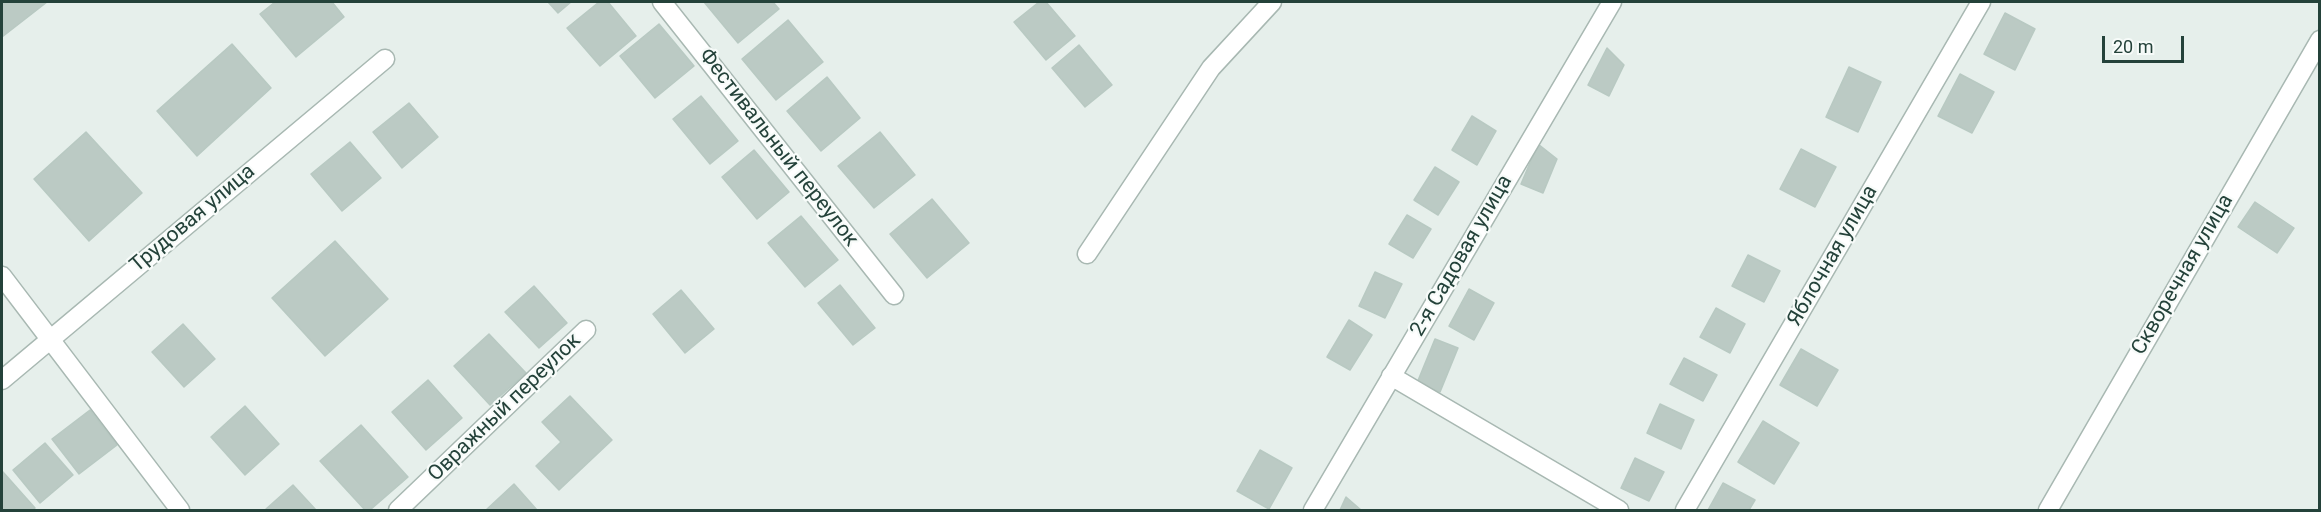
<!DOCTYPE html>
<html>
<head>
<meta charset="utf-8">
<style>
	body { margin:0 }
	#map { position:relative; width:2321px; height:512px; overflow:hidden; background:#e6efeb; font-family:Roboto,sans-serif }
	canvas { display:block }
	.frame { position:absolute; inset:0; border:3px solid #24423a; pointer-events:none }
	.scale { position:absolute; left:2102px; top:36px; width:82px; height:27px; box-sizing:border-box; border:3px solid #24423a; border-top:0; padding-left:8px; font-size:18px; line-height:21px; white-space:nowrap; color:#24423a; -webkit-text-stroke:4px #f7fbf9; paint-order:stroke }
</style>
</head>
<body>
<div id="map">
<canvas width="2321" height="512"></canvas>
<div class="frame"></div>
<div class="scale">20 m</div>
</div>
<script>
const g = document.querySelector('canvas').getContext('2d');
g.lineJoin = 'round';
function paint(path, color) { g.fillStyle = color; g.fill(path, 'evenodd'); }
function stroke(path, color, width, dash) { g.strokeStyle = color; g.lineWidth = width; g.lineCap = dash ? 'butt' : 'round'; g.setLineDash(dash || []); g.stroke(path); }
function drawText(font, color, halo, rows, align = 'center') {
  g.font = font + ' Roboto,sans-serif'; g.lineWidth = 4.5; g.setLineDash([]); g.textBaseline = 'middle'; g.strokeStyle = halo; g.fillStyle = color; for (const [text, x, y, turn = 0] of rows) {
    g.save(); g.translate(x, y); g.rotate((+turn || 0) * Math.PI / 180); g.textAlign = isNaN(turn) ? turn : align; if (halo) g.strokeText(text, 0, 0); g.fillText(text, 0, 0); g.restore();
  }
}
const building = new Path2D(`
	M2,2H47L2,37Z
	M275,2H332L344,17L296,57L260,14Z
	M548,2H571L558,13Z
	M599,2H608L636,36L600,66L567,28Z
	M704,2H773L779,9L738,43Z
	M1039,2H1046L1075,36L1046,60L1014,22Z
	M2005,13L2035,29L2015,70L1984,54Z
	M788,20L823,62L776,100L742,59Z
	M659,24L694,66L655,98L620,56Z
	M232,44L271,88L197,156L157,111Z
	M1079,45L1112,85L1085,107L1052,68Z
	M1607,48L1624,65L1609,96L1588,85Z
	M1849,67L1881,82L1858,132L1826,117Z
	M1960,74L1994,92L1972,133L1938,116Z
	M827,77L860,118L821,151L787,111Z
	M701,96L738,141L710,164L673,119Z
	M409,103L438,137L402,168L373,132Z
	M1472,116L1496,131L1477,165L1452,150Z
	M86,132L142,193L89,241L34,179Z
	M880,132L915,175L874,208L838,166Z
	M350,142L381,178L342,211L311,174Z
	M1538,144L1557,159L1543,193L1521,184Z
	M1801,149L1836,167L1815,207L1780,189Z
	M754,150L789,192L757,219L722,177Z
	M1435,167L1459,182L1438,215L1414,200Z
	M932,199L969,243L927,278L890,234Z
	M2255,202L2294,228L2277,253L2238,227Z
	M1407,215L1431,229L1413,258L1389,244Z
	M801,216L838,260L805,287L768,243Z
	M335,241L388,299L325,356L272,298Z
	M1748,255L1780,271L1764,302L1732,286Z
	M1375,272L1402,284L1385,318L1359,306Z
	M840,285L875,328L853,345L818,303Z
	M534,286L567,323L539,348L505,312Z
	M1469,289L1494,303L1474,340L1449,326Z
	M681,290L714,329L685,353L653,314Z
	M1716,308L1745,324L1730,353L1700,337Z
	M1349,320L1372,335L1350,370L1327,357Z
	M183,324L215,359L184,387L152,352Z
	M489,334L526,373L490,405L454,366Z
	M1435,339L1458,348L1440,392L1417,383Z
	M1801,349L1838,370L1817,406L1780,385Z
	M1684,358L1717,375L1703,401L1670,384Z
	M428,380L462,418L426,450L392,412Z
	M570,396L612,440L559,490L536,466L561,442L542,422Z
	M1660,404L1694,420L1681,449L1647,433Z
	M245,406L279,444L245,475L211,437Z
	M90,410L117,445L79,474L52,439Z
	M1763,421L1799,443L1774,484L1738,462Z
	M361,425L408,477L370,510H365L320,461Z
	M45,443L73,475L40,503L13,470Z
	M1260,450L1292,468L1269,509L1237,491Z
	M1635,458L1664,472L1649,501L1621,488Z
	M3,472L35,508L33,510H2V474Z
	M1723,483L1755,500L1749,510H1708Z
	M514,484L537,510H486Z
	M293,485L316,510H268L266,509Z
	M1346,497L1361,510H1340Z`);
paint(building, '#bbcac4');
stroke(building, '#b8c9c2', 1.5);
const street = new Path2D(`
	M662,2L894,295
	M1087,254L1211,68L1272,2
	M2,276L180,510
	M1391,376L1619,510
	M2,380L385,59
	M398,510L586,330
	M1313,510L1612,2
	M1685,510L1981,2
	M2048,510L2320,40`);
stroke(street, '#a8b8b2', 21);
stroke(street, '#fff', 18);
drawText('21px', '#24423a', '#f7fbf9', [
	["Фестивальный переулок",778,148,52],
	["Трудовая улица",193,219,-40],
	["2-я Садовая улица",1462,256,-60],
	["Яблочная улица",1833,256,-60],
	["Скворечная улица",2183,275,-60],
	["Овражный переулок",505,408,-44]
]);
</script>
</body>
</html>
